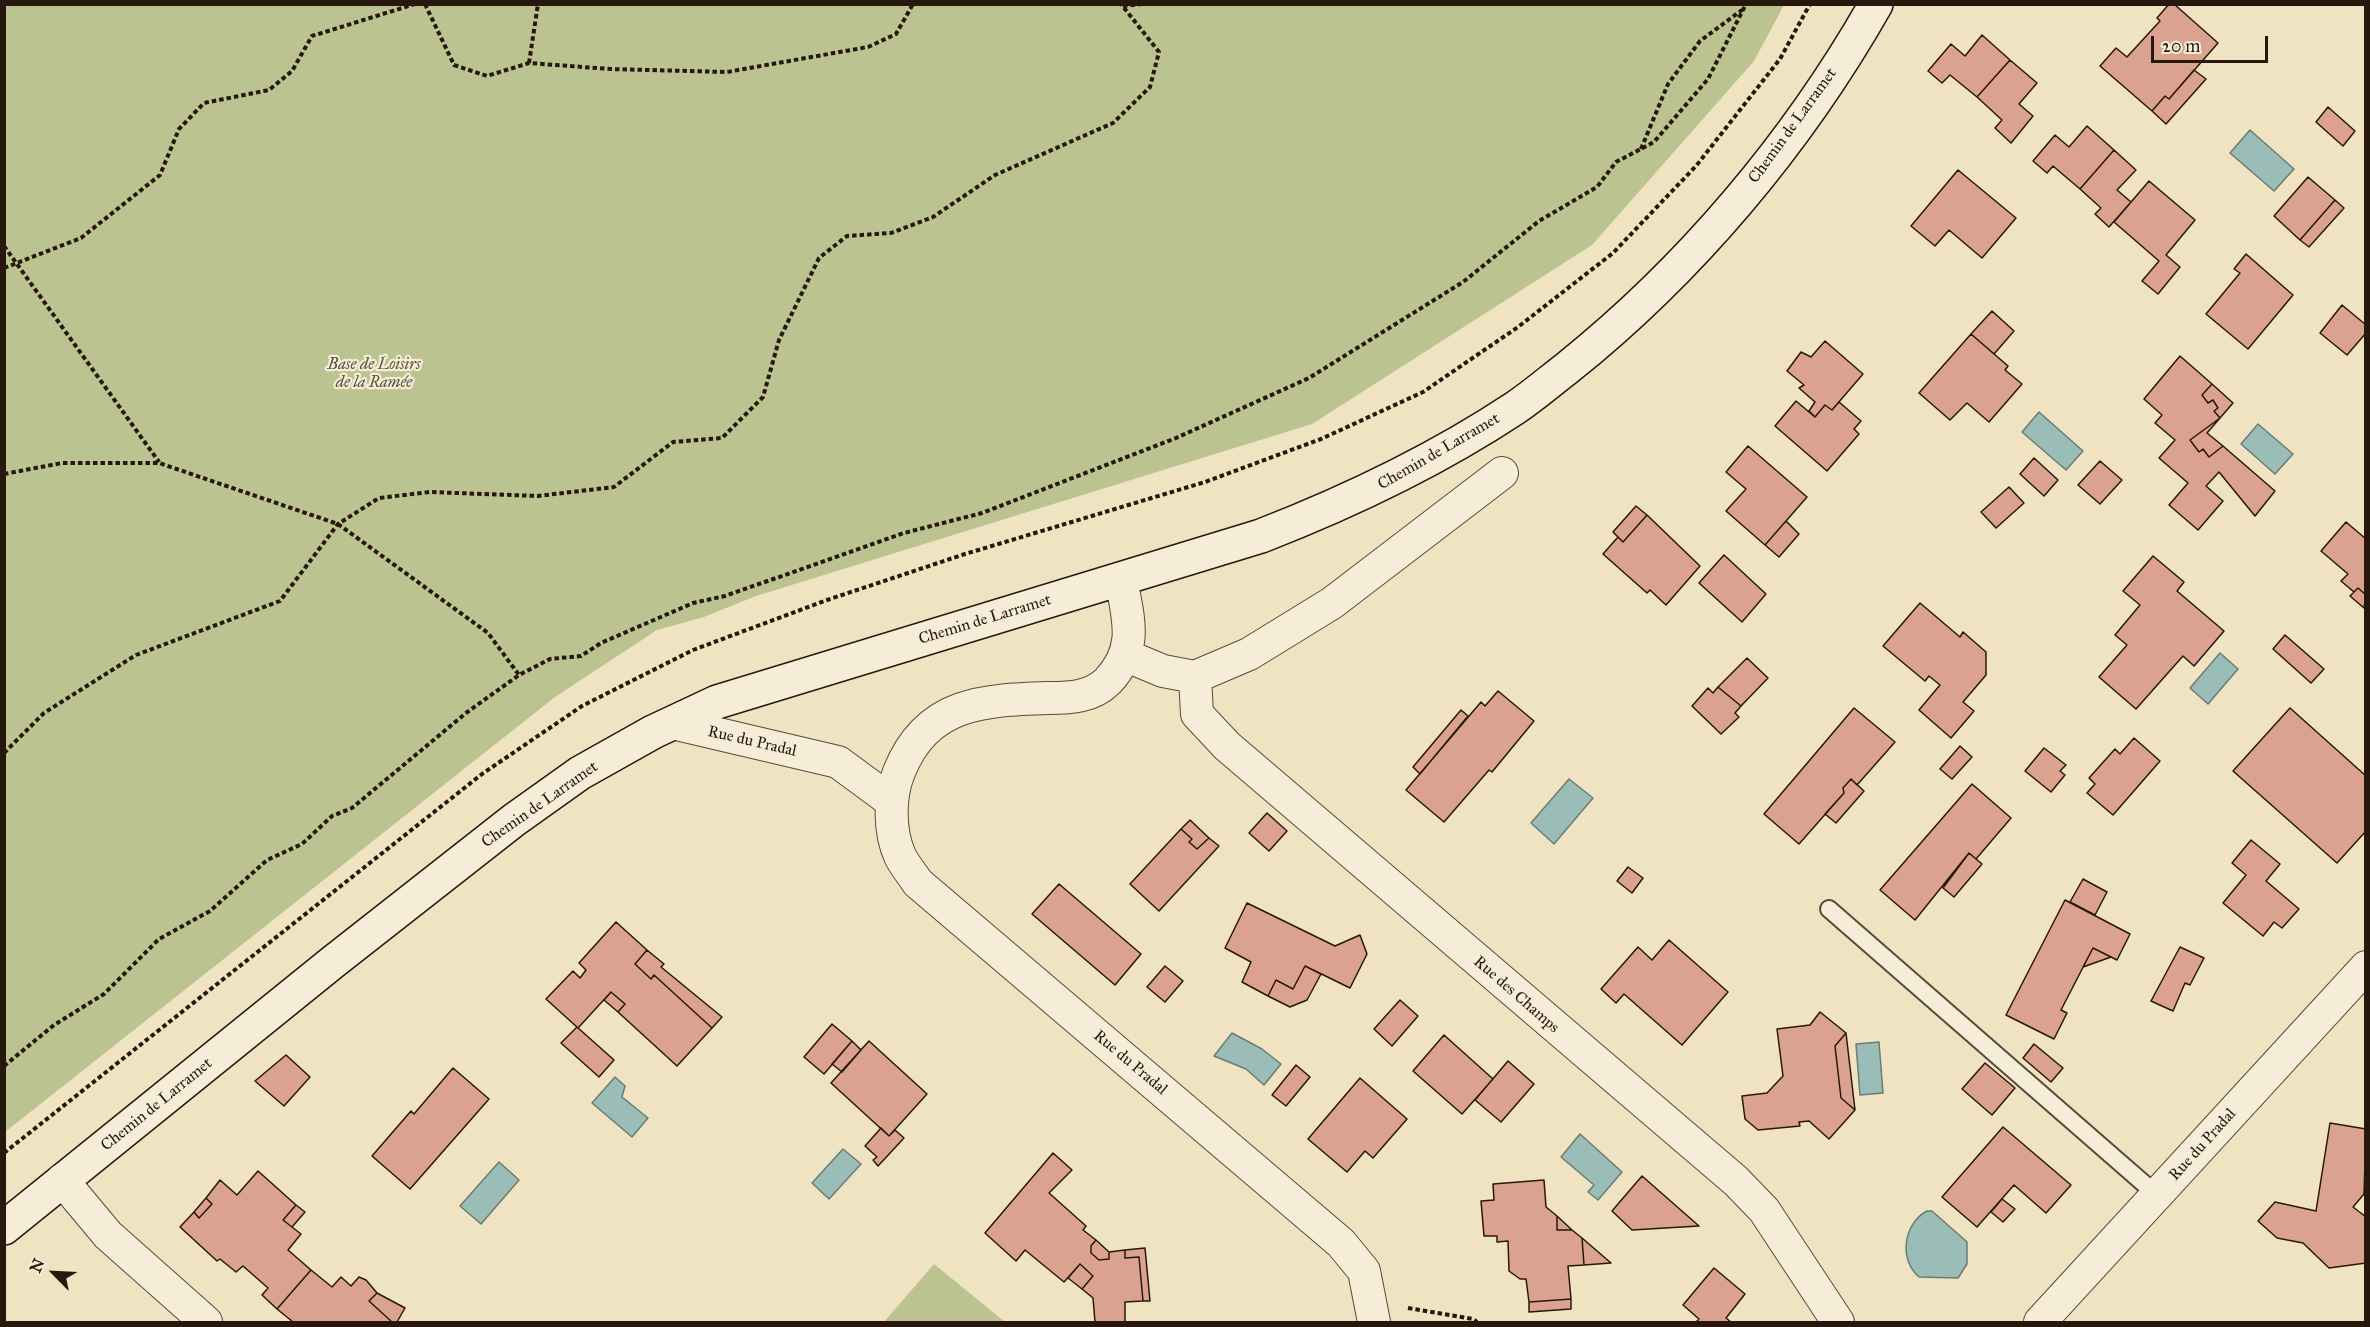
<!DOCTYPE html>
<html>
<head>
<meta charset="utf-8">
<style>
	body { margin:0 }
	#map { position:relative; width:2370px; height:1327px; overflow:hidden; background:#efe3c1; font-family:"IM FELL Great Primer",serif }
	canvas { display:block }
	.frame { position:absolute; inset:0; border:6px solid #28170d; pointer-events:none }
	.north { position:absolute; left:24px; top:1243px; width:60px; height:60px; -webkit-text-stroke:4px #f5edd7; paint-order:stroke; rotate:294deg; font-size:16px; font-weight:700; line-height:24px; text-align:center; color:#28170d }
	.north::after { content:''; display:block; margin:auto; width:21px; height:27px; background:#28170d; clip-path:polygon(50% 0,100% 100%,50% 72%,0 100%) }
	.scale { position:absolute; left:2151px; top:36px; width:117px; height:27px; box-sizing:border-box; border:3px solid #28170d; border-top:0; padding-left:8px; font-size:18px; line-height:21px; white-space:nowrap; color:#28170d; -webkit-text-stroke:4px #f5edd7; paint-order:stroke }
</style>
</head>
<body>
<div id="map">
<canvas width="2370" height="1327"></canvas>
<div class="frame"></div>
<div class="north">N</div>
<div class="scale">20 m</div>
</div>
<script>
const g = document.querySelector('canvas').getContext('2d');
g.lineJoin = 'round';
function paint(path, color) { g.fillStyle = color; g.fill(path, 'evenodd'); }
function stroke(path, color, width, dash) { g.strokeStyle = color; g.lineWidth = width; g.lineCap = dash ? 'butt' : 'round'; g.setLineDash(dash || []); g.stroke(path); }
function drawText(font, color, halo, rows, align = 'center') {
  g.font = font + ' "IM FELL Great Primer",serif'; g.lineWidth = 4.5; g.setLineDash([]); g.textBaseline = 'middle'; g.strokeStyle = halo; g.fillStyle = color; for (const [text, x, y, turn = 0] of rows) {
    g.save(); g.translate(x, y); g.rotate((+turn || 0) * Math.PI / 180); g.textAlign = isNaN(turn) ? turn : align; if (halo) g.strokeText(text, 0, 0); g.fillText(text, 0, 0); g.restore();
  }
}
paint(new Path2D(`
	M5,4H1784V5L1754,61L1592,245L1312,424L756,596L704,617L657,630L555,697L5,1132Z
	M934,1264L1005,1322H884Z`), '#bbc391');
const water = new Path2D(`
	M2250,130L2294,169L2274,191L2230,153Z
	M2039,412L2083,451L2066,470L2022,432Z
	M2258,424L2293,454L2275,474L2241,444Z
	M2220,653L2238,669L2208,704L2190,688Z
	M1569,779L1593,798L1554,844L1531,823Z
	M1232,1033L1262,1049L1281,1064L1264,1085L1246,1069L1214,1056Z
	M1879,1042L1883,1093L1860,1095L1856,1044Z
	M615,1077L625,1086L622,1097L648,1118L632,1137L592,1103Z
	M1580,1134L1622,1172L1598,1200L1588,1192L1594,1185L1561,1157Z
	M843,1149L861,1164L829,1199L812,1183Z
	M499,1162L519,1180L481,1224L460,1206Z
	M1927,1211H1932L1967,1242V1264L1958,1278L1919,1277C1898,1259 1904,1223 1927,1211Z`);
paint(water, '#9abdb7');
stroke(water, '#6c7b73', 1.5);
const building = new Path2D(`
	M2169,4H2174L2218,43L2169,99L2165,96L2152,111L2100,66L2116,48L2127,57L2160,21L2157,18Z
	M1982,35L2010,60L1977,97L1950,75L1942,83L1928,71L1951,44L1965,56Z
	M2010,60L2037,83L2019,104L2033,116L2011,143L1995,128L2002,120L1977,97Z
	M2194,70L2206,79L2166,124L2152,111L2165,96L2169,99Z
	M2328,107L2355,131L2343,146L2316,122Z
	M2087,126L2114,150L2080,189L2053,166L2047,173L2033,161L2055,135L2069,147Z
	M2114,150L2136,170L2117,190L2131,202L2109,227L2095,214L2101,208L2080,189Z
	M1958,170L2016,218L1982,258L1949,230L1935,246L1911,226Z
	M2308,177L2335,200L2300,240L2274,216Z
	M2149,181L2195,220L2166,255L2180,267L2158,294L2142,281L2159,261L2114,222Z
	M2335,200L2344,208L2309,247L2300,240Z
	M2246,254L2293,295L2248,349L2206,314L2240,273L2234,269Z
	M2342,305L2366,325V333L2347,355L2320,333Z
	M1992,311L2014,331L1994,354L1971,334Z
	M1971,334L2008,366L2005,370L2022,384L1989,422L1967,403L1950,420L1919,393Z
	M1825,341L1863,374L1832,410L1825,405L1815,417L1809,411L1815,402L1799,388L1804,385L1787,371L1801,352L1811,357Z
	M2180,356L2212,384L2202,395L2208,403L2213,400L2218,408L2214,411L2220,418L2190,440L2199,452L2203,449L2209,457L2223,446L2275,491L2255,516L2219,472L2206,486L2223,501L2198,530L2169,505L2188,483L2159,458L2175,440L2155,423L2162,415L2144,399Z
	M2212,384L2233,403L2220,418L2214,411L2218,408L2213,400L2208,403L2202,395Z
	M1796,401L1815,417L1825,405L1832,410L1839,402L1861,421L1854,429L1859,434L1827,471L1775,426Z
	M2220,418L2207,433L2223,446L2209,457L2203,449L2199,452L2190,440Z
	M1748,446L1807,497L1765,545L1726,511L1746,489L1726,472Z
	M2034,458L2058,480L2044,496L2020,474Z
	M2100,461L2122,480L2100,504L2078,485Z
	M2009,487L2024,503L1996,528L1981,512Z
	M1636,506L1647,515L1623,542L1613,532Z
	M1647,515L1700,566L1666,605L1650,590L1647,593L1603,554L1618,537L1623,542Z
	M1786,521L1799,534L1779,557L1765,545Z
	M2346,522L2366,539V595L2358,588L2354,592L2341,581L2348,574L2321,551Z
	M1724,555L1766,594L1742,622L1699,583Z
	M2153,556L2184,582L2177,591L2224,631L2194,666L2183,656L2136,709L2099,677L2127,645L2115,635L2140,605L2123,591Z
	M2358,588L2366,595L2364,608L2350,596Z
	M1920,603L1960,637L1963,632L1986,652V675L1963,702L1974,711L1951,738L1919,710L1940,685L1929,676L1925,681L1883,646Z
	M2285,635L2324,669L2311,683L2273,649Z
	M1747,658L1768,678L1741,706L1718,687Z
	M1718,687L1741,706L1735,713L1739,717L1721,734L1692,706L1708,688L1713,693Z
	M1498,691L1534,721L1492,772L1489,770L1444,822L1406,790L1481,702L1485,706Z
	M1854,708L1895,742L1857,785L1851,779L1843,788L1844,793L1799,844L1764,814Z
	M2290,708L2366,776V831L2337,863L2233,771Z
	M1461,710L1468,716L1420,774L1413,767Z
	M2134,738L2160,761L2113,815L2087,793L2095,784L2089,778L2115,749L2120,754Z
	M1960,746L1972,757L1952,779L1940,769Z
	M2044,748L2066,765L2060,771L2065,775L2051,792L2025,771Z
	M1851,779L1864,791L1836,823L1825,814L1844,793L1843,788Z
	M1972,784L2011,818L1976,859L1969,853L1915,920L1880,890Z
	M1267,813L1287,831L1269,851L1249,833Z
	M1190,820L1209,838L1197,849L1189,842L1192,839L1181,829Z
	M1181,829L1192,839L1189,842L1197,849L1209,838L1219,846L1159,911L1130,884Z
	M2251,840L2280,864L2266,881L2299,909L2282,928L2274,922L2263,936L2223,903L2246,875L2232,863Z
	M1969,853L1982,864L1954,897L1943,888Z
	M1628,867L1643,878L1632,893L1617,881Z
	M2083,879L2107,892L2095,915L2070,902Z
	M1059,884L1141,954L1115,985L1032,914Z
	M2065,900L2130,934L2117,960L2093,948L2061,1010L2067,1013L2054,1039L2006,1015Z
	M1247,903L1335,946L1360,935L1367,954L1350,988L1305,966L1293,989L1276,980L1268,996L1242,982L1251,962L1225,948Z
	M616,922L647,950L635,964L651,979L654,975L712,1028L677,1066L618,1012L625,1004L611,992L578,1028L546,999L573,971L580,978L586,970L579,963Z
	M1669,940L1728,992L1682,1045L1624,994L1616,1003L1601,989L1638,947L1652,960Z
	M2180,947L2204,958L2190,985L2185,983L2173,1011L2151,1001Z
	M2093,948L2111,957L2083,967Z
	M647,950L664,964L661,967L722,1017L712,1028L654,975L651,979L635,964Z
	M1165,966L1183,981L1165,1002L1147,987Z
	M1305,966L1321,974L1307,1000L1290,1007L1268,996L1276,980L1293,989Z
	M611,992L625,1004L618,1012L604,1000Z
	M1400,1000L1418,1016L1392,1046L1374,1029Z
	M1820,1012L1846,1033L1835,1046L1841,1098L1855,1110L1829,1139L1809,1121L1799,1122L1800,1126L1758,1130L1745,1119L1742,1096L1767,1093L1783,1076L1777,1029L1810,1025Z
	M832,1024L852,1041L824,1074L804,1057Z
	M577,1027L614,1060L599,1077L561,1043Z
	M1846,1033L1855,1110L1841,1098L1835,1046Z
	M1444,1035L1493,1079L1462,1114L1413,1071Z
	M852,1041L861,1050L842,1072L832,1064Z
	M869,1041L927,1094L889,1136L831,1083Z
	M2034,1044L2063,1068L2051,1082L2023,1058Z
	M286,1055L310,1077L284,1106L255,1081Z
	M1508,1061L1534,1084L1501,1122L1475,1100Z
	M1985,1063L2015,1088L1992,1115L1962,1089Z
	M1296,1065L1310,1077L1286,1106L1272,1095Z
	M453,1068L489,1099L410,1189L372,1156L411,1111L414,1114Z
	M1360,1078L1407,1119L1373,1158L1365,1151L1347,1172L1308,1139Z
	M2330,1123L2366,1129L2364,1194L2353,1207L2366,1217V1263L2329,1268L2303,1243L2277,1238L2258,1221L2275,1202L2316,1211Z
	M2003,1127L2071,1185L2046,1213L2014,1185L1977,1227L1942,1197Z
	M881,1128L889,1136L895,1130L904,1138L878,1166L873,1160L877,1157L865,1146Z
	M1053,1153L1072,1170L1049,1193L1086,1226L1083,1230L1096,1240L1091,1246V1253L1099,1260L1109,1259V1252L1125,1250V1258L1139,1257L1143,1301L1125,1302V1322H1095L1093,1298L1082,1289L1093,1276L1080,1264L1064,1282L1025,1250L1016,1261L985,1233Z
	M258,1171L296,1205L283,1220L301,1234L288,1250L311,1270L277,1309L262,1295L268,1288L243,1266L236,1272L220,1259L217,1261L180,1227L194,1212L199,1218L212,1204L206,1198L220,1180L237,1195Z
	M1642,1176L1699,1226L1632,1230L1612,1211Z
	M1544,1180L1546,1207L1557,1216V1230H1572L1582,1238L1584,1265L1568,1266L1571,1299L1529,1302L1526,1279H1520L1509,1271L1508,1241L1497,1242V1236H1484L1481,1201L1494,1200L1493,1184Z
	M206,1198L212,1204L199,1218L194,1212Z
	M2002,1199L2015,1209L2003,1222L1991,1212Z
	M296,1205L305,1212L292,1227L283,1220Z
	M1557,1216L1572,1230H1557Z
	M1582,1238L1611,1263L1584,1265Z
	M1096,1240L1109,1252V1259L1099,1260L1091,1253V1246Z
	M1145,1248L1150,1301H1143L1139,1257L1125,1258V1250Z
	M1080,1264L1093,1276L1082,1289L1068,1278Z
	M1714,1268L1745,1294L1726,1318L1731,1322H1696L1699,1319L1683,1305Z
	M311,1270L332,1287L341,1277L351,1286L359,1277L366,1280L377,1293L369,1301L392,1322H293L277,1309Z
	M377,1293L405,1308L397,1322H392L369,1301Z
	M1571,1299V1309L1529,1312V1302Z`);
paint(building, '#dca290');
stroke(building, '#28170d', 1.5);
const service = new Path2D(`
	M1829,909L2157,1195`);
const minor = new Path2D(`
	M1121,579C1128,618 1139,648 1108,681C1092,697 1071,698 1049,698C983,700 927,702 899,772C889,797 889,831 900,856C905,866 912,874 918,883L1341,1243L1364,1271L1374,1322
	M1127,656L1163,671L1195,677L1249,654L1332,603L1502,473
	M1195,677L1197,714L1227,746L1736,1181L1764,1210L1838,1322
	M672,723L838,762L891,801
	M62,1180L108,1235L206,1322
	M2040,1322L2366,967`);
const secondary = new Path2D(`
	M4,1228L333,962L514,820L580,773L653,732L717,702L1261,536C1351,501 1435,461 1515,408C1533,396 1549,382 1566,369C1690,270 1797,143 1876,4`);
stroke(service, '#5a4a3a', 20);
stroke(minor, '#5a4a3a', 34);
stroke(secondary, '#28170d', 36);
stroke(new Path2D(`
	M425,4L454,65L487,76L529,63L610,69L727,72L868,47L896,34L913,4
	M1123,6L1143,4
	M529,63L538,4
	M1641,149L1668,84L1700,41L1742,10
	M4,246L159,462
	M4,268L81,238L160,175L179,129L204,103L269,90L292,71L312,36L415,4
	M4,474L62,463H159L338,524L488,633L519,675
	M4,753L44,713L136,655L280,601L338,524L379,498L430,492L538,496L614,487L673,442L722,438L763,397L779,340L819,258L847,236L891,233L933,217L995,175L1113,123L1150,87L1159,52L1121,4
	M4,1066L54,1025L104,994L159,939L210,911L267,860L302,844L332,816L352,808L466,713L519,675L550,659L581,656L601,643L693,603L725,596L904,533L982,513L1176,438L1309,378L1463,282L1539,221L1597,187L1616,162L1654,142L1708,79L1746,4
	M4,1153L482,774L582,706L693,650L827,600L965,554L1205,482L1321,439L1423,392L1518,327L1613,253L1696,166L1780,59L1810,4
	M1408,1308L1473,1319L1477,1322`), '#28170d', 4, [4.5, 3]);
stroke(service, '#f5edd7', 16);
stroke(minor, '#f5edd7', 32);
stroke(secondary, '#f5edd7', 33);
drawText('16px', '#28170d', '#f5edd7', [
	["Chemin de Larramet",1793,126,-54],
	["Chemin de Larramet",1439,452,-30],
	["Chemin de Larramet",985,620,-17],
	["Rue du Pradal",752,742,13],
	["Chemin de Larramet",540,805,-35],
	["Rue des Champs",1516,995,41],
	["Rue du Pradal",1130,1063,40],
	["Chemin de Larramet",157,1105,-39],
	["Rue du Pradal",2203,1145,-48]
]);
drawText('italic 16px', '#5b533b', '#f5edd7', [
	["Base de Loisirs",374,365],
	["de la Ramée",374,383]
]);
</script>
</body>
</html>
